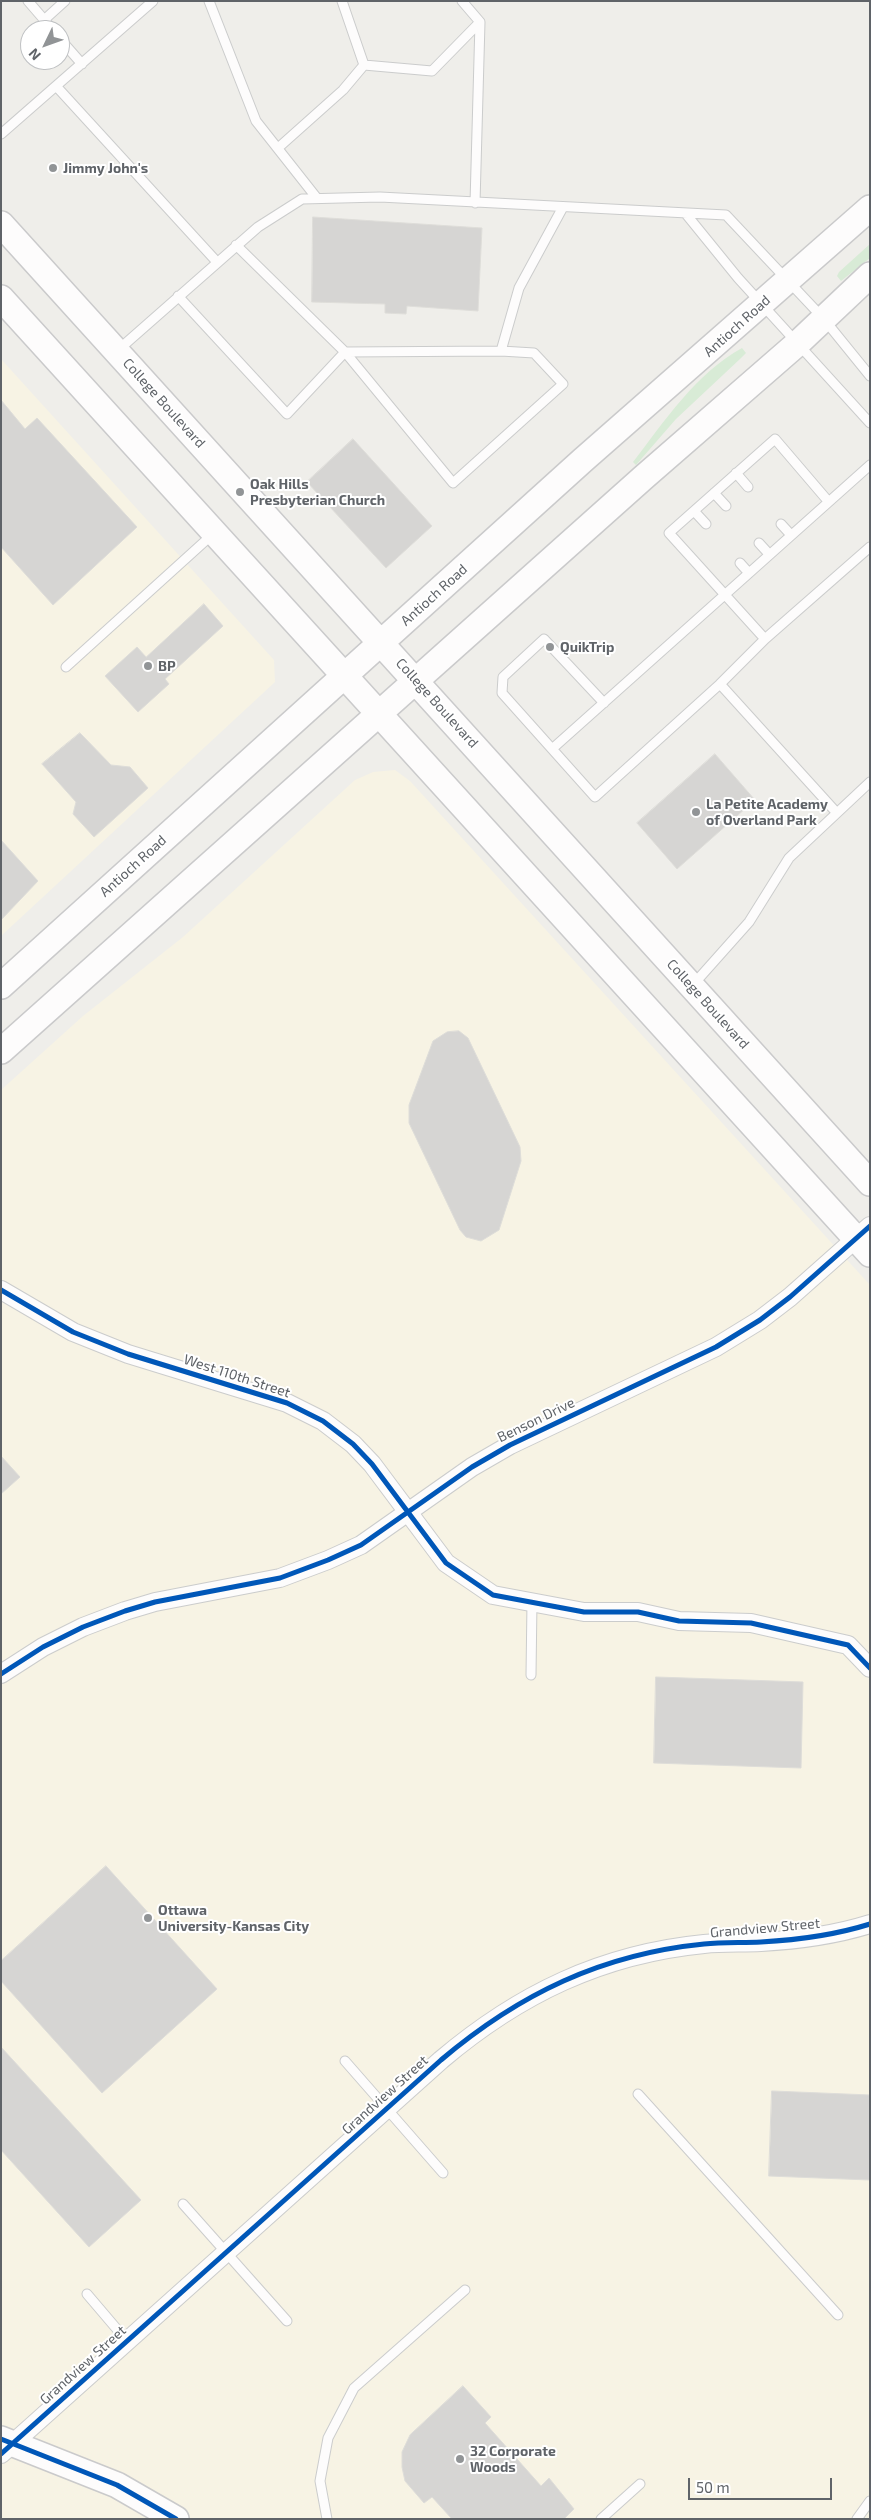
<!DOCTYPE html>
<html>
<head>
<meta charset="utf-8">
<style>
	body { margin:0 }
	#map { position:relative; width:871px; height:2520px; overflow:hidden; background:#efeeea; font-family:"Exo 2",sans-serif }
	canvas { display:block }
	.frame { position:absolute; inset:0; border:2px solid #5f6368; pointer-events:none }
	.north { position:absolute; left:20px; top:20px; width:50px; height:50px; box-sizing:border-box; background:#fff; border:1px solid #bfc1c3; border-radius:50%; rotate:228deg; font-size:14px; font-weight:700; line-height:20px; text-align:center; color:#5f6368 }
	.north::after { content:''; display:block; margin:auto; width:18px; height:22px; background:#919496; clip-path:polygon(50% 0,100% 100%,50% 72%,0 100%) }
	.scale { position:absolute; left:688px; top:2478px; width:144px; height:22px; box-sizing:border-box; border:2px solid #5f6368; border-top:0; padding-left:6px; font-size:15px; line-height:18px; white-space:nowrap; color:#5f6368; -webkit-text-stroke:4px #fff; paint-order:stroke }
</style>
</head>
<body>
<div id="map">
<canvas width="871" height="2520"></canvas>
<div class="frame"></div>
<div class="north">N</div>
<div class="scale">50 m</div>
</div>
<script>
const g = document.querySelector('canvas').getContext('2d');
g.lineJoin = 'round';
function paint(path, color) { g.fillStyle = color; g.fill(path, 'evenodd'); }
function stroke(path, color, width, dash) { g.strokeStyle = color; g.lineWidth = width; g.lineCap = dash ? 'butt' : 'round'; g.setLineDash(dash || []); g.stroke(path); }
function drawText(font, color, halo, rows, align = 'center') {
  g.font = font + ' "Exo 2",sans-serif'; g.lineWidth = 4; g.setLineDash([]); g.textBaseline = 'middle'; g.strokeStyle = halo; g.fillStyle = color; for (const [text, x, y, turn = 0] of rows) {
    g.save(); g.translate(x, y); g.rotate((+turn || 0) * Math.PI / 180); g.textAlign = isNaN(turn) ? turn : align; if (halo) g.strokeText(text, 0, 0); g.fillText(text, 0, 0); g.restore();
  }
}
paint(new Path2D(`
	M1,359L274,660L275,682L1,936Z
	M395,770L410,781L870,1285V2519H1V1090L83,1016L183,937L355,780L373,772Z`), '#f7f3e4');
paint(new Path2D(`
	M870,244V258L841,281L837,276L839,272Z
	M742,348L746,353L740,359L676,419L636,465L633,462C664,422 696,373 742,348Z`), '#d8ebd6');
const building = new Path2D(`
	M313,217L482,228L478,311L407,306L406,314L385,313V304L312,302Z
	M1,400L25,429L37,418L137,527L53,605L1,547Z
	M353,439L432,526L386,568L307,482Z
	M204,604L223,626L165,679L169,684L138,712L105,676L137,647L146,657Z
	M80,733L111,765L130,767L148,788L94,837L73,814L76,802L42,764Z
	M715,754L755,800L677,869L637,823Z
	M1,840L38,881L1,920Z
	M459,1031L468,1038L520,1147L521,1161L499,1230L481,1241L466,1237L460,1230L409,1123V1105L433,1041L447,1032Z
	M1,1456L20,1477L1,1494Z
	M656,1677L803,1682L801,1768L654,1763Z
	M106,1866L217,1989L102,2093L1,1981V1961Z
	M1,2047L141,2200L89,2247L1,2150Z
	M772,2091L870,2095V2180L769,2176Z
	M463,2386L491,2417L485,2423L541,2486L549,2478L574,2509L564,2519H452L432,2497L424,2503L405,2481L402,2467V2452L410,2435Z`);
paint(building, '#d6d5d3');
stroke(building, '#deddd9', 1);
const lane = new Path2D(`
	M28,1L53,30
	M209,1L256,121L316,197
	M462,1L480,22L475,203
	M44,20L65,1
	M60,39L82,64
	M364,65L432,71L480,22
	M56,86L217,262
	M1,134L153,1
	M278,148L343,90L364,65L342,1
	M686,214L738,278L870,423
	M236,245L345,352L501,351
	M178,296L287,414L345,352L453,483L563,384L534,353L501,351L519,288L563,207
	M117,351L258,227L302,199L380,197L726,215L823,318L870,376
	M736,473L748,487
	M714,493L726,506
	M694,511L706,524
	M781,524L791,535
	M759,543L769,554
	M740,563L748,572
	M765,639L669,533L775,439L828,501
	M66,667L214,533
	M604,703L544,639L503,677L502,693L595,797L720,684
	M552,749L870,465
	M836,812L720,684L765,639L870,547
	M692,986L749,922L789,858L870,782
	M531,1675L532,1602
	M345,2061L443,2173
	M638,2094L838,2315
	M183,2204L287,2321
	M87,2294L127,2341
	M327,2519L320,2481L328,2438L354,2388L465,2290
	M601,2519L640,2484
	M857,2519L870,2501`);
const street = new Path2D(`
	M1,1290L73,1332L128,1354L287,1403L323,1421L353,1444L372,1464L446,1563L493,1595L584,1612H638L679,1621L751,1623L848,1645L870,1668
	M1,1674L43,1647L83,1627L125,1611L155,1602L280,1578L328,1560L361,1545L472,1467L510,1445L716,1347L760,1320L790,1297L870,1226
	M1,2454L441,2060C519,1994 602,1954 704,1944C723,1942 742,1943 761,1942C798,1940 835,1935 870,1924`);
const secondary = new Path2D(`
	M1,224L870,1183
	M1,298L870,1254
	M1,986L583,460L870,208
	M1,1051L644,477L798,343L870,275
	M1,2439L117,2485L176,2519`);
stroke(lane, '#cbcccc', 11);
stroke(street, '#cbcccc', 20);
stroke(secondary, '#cacacb', 28);
stroke(lane, '#fdfcfc', 9);
stroke(street, '#fdfcfc', 18);
stroke(secondary, '#fdfcfc', 25);
stroke(new Path2D(`
	M1,1290L73,1332L128,1354L287,1403L323,1421L353,1444L372,1464L446,1563L493,1595L584,1612H638L679,1621L751,1623L848,1645L870,1668
	M1,1674L43,1647L83,1627L125,1611L155,1602L280,1578L328,1560L361,1545L472,1467L510,1445L716,1347L760,1320L790,1297L870,1226
	M1,2439L117,2485L176,2519
	M1,2454L441,2060C519,1994 602,1954 704,1944C723,1942 742,1943 761,1942C798,1940 835,1935 870,1924`), '#0057b8', 5);
for (const [x, y, r, color] of [
	[53,168,5,"#919496"],
	[240,492,5,"#919496"],
	[550,647,5,"#919496"],
	[148,666,5,"#919496"],
	[696,812,5,"#919496"],
	[148,1918,5,"#919496"],
	[460,2459,5,"#919496"]
]) { const dot = new Path2D(); dot.arc(x, y, r, 0, 2 * Math.PI); g.fillStyle = color; g.fill(dot); stroke(dot, '#fff', 2); }
drawText('bold 14px', '#5f6368', '#fff', [
	["Jimmy John's",63,168],
	["Oak Hills",250,484],
	["Presbyterian Church",250,500],
	["QuikTrip",560,647],
	["BP",158,666],
	["La Petite Academy",706,804],
	["of Overland Park",706,820],
	["Ottawa",158,1910],
	["University-Kansas City",158,1926],
	["32 Corporate",470,2451],
	["Woods",470,2467]
], 'left');
drawText('14px', '#5f6368', '#fff', [
	["Antioch Road",737,326,-42],
	["College Boulevard",164,403,48],
	["Antioch Road",434,595,-42],
	["College Boulevard",437,703,48],
	["Antioch Road",133,866,-42],
	["College Boulevard",708,1004,48],
	["West 110th Street",237,1376,18],
	["Benson Drive",536,1420,-26],
	["Grandview Street",765,1928,-5],
	["Grandview Street",385,2095,-42],
	["Grandview Street",83,2365,-42]
]);
</script>
</body>
</html>
